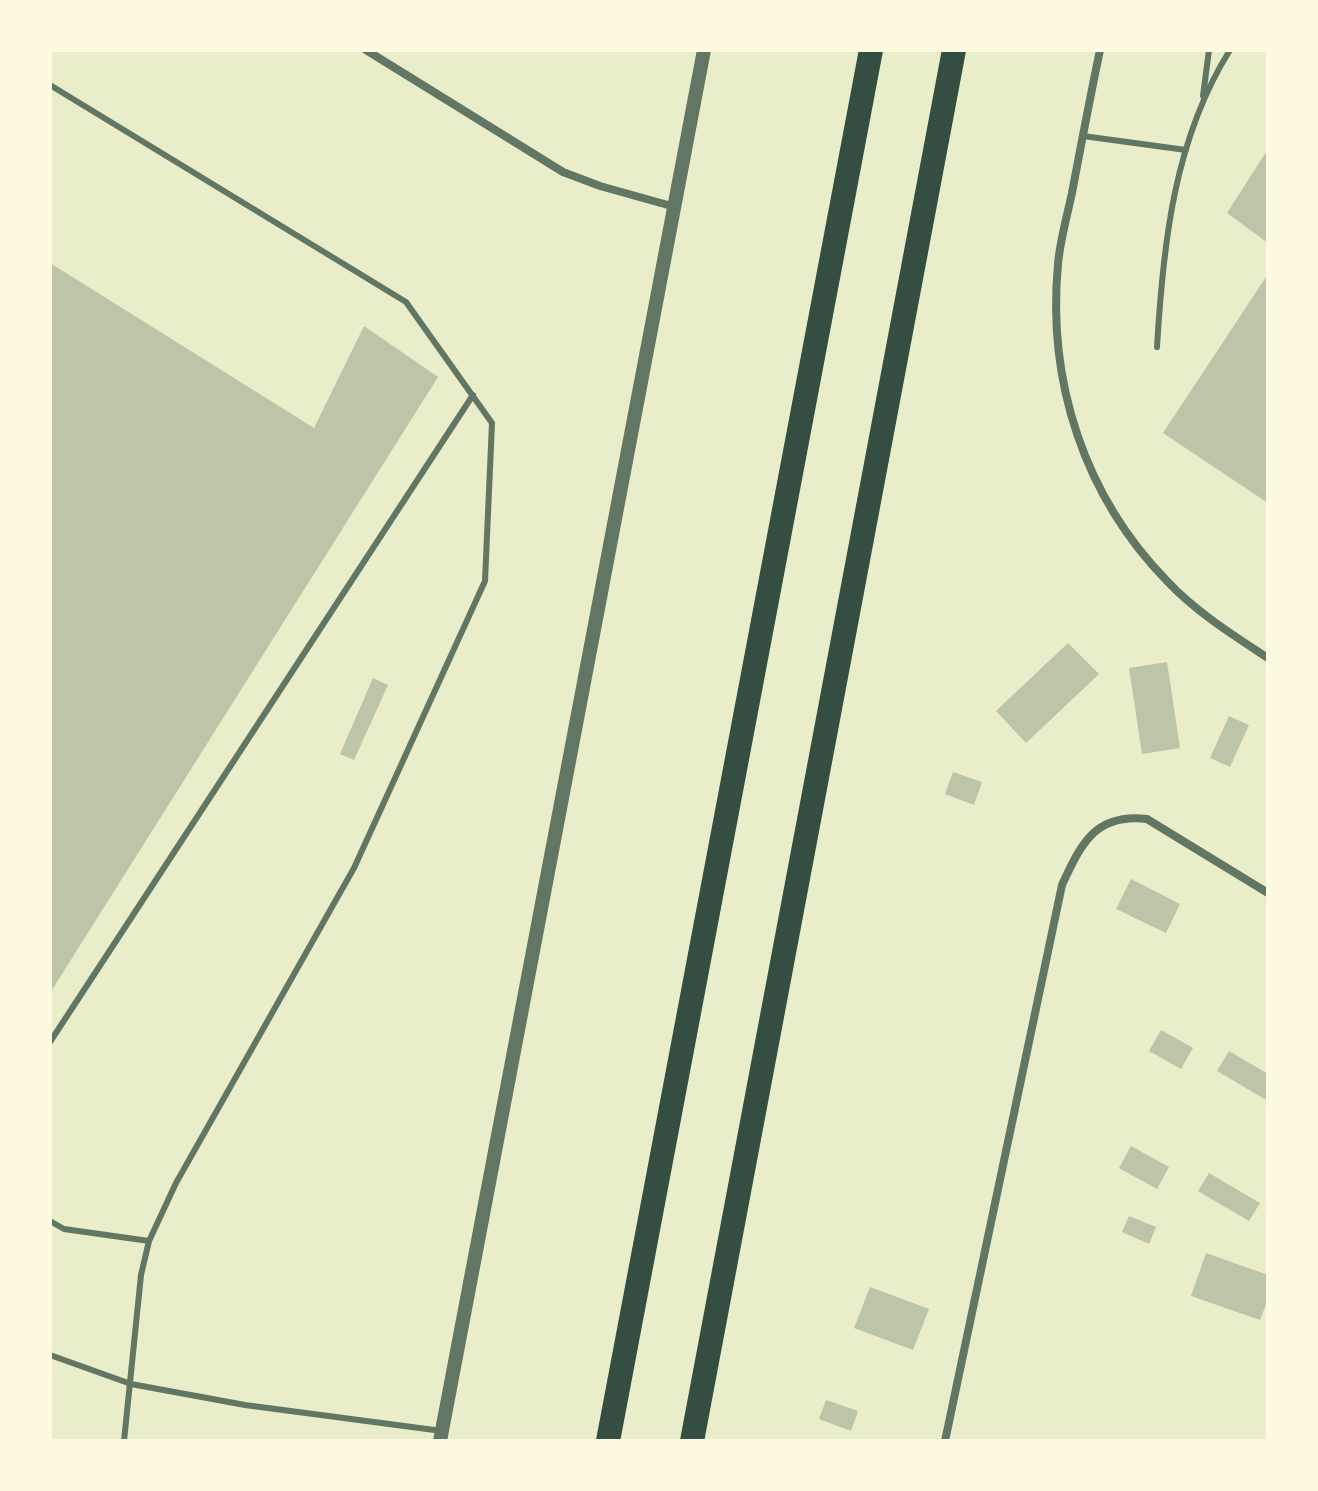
<!DOCTYPE html>
<html>
<head>
<meta charset="utf-8">
<style>
	body { margin:0 }
	#map { position:relative; width:1318px; height:1491px; overflow:hidden; background:#e9edc9; font-family:"Fira Sans Condensed",sans-serif }
	canvas { display:block }
	.frame { position:absolute; inset:0; border:52px solid #fefae0; pointer-events:none }
</style>
</head>
<body>
<div id="map">
<canvas width="1318" height="1491"></canvas>
<div class="frame"></div>
</div>
<script>
const g = document.querySelector('canvas').getContext('2d');
g.lineJoin = 'round';
function paint(path, color) { g.fillStyle = color; g.fill(path, 'evenodd'); }
function stroke(path, color, width, dash) { g.strokeStyle = color; g.lineWidth = width; g.lineCap = dash ? 'butt' : 'round'; g.setLineDash(dash || []); g.stroke(path); }
paint(new Path2D(`
	M1268,149V243L1227,213Z
	M50,263L314,428L364,326L438,377L50,993Z
	M1268,274V503L1163,433Z
	M1068,643L1099,674L1026,743L996,711Z
	M1167,662L1180,748L1142,754L1129,668Z
	M373,678L388,685L354,760L340,754Z
	M1229,716L1249,725L1230,767L1210,758Z
	M953,772L982,782L974,805L945,794Z
	M1131,879L1180,904L1166,933L1116,909Z
	M1161,1030L1193,1048L1181,1069L1149,1051Z
	M1229,1051L1268,1074V1101L1217,1071Z
	M1131,1146L1169,1167L1157,1189L1119,1168Z
	M1209,1173L1260,1203L1249,1221L1198,1191Z
	M1129,1216L1156,1227L1149,1244L1122,1232Z
	M1206,1253L1268,1275V1299L1260,1320L1191,1296Z
	M870,1287L929,1309L913,1350L854,1328Z
	M826,1400L858,1411L851,1431L819,1419Z`), '#bcc5a7');
stroke(new Path2D(`
	M50,85L406,302L492,423L485,581L354,868L176,1183L149,1241L141,1275L124,1441
	M1203,96L1209,50
	M1083,136L1186,150
	M1157,347C1163,245 1174,139 1230,50
	M50,1042L473,395
	M50,1221L64,1229L149,1241
	M50,1355L131,1384L245,1405L442,1431`), '#617663', 6);
stroke(new Path2D(`
	M366,50L563,172L600,186L675,207
	M1100,50C1090,98 1081,145 1072,193C1067,216 1060,241 1058,264C1047,381 1084,496 1167,581C1196,612 1233,635 1268,658
	M945,1441L1062,885C1081,844 1095,813 1147,819L1268,893`), '#617663', 8);
stroke(new Path2D(`
	M440,1441L704,50`), '#617663', 14);
stroke(new Path2D(`
	M608,1441L871,50
	M692,1441L954,50`), '#344e41', 24);
</script>
</body>
</html>
